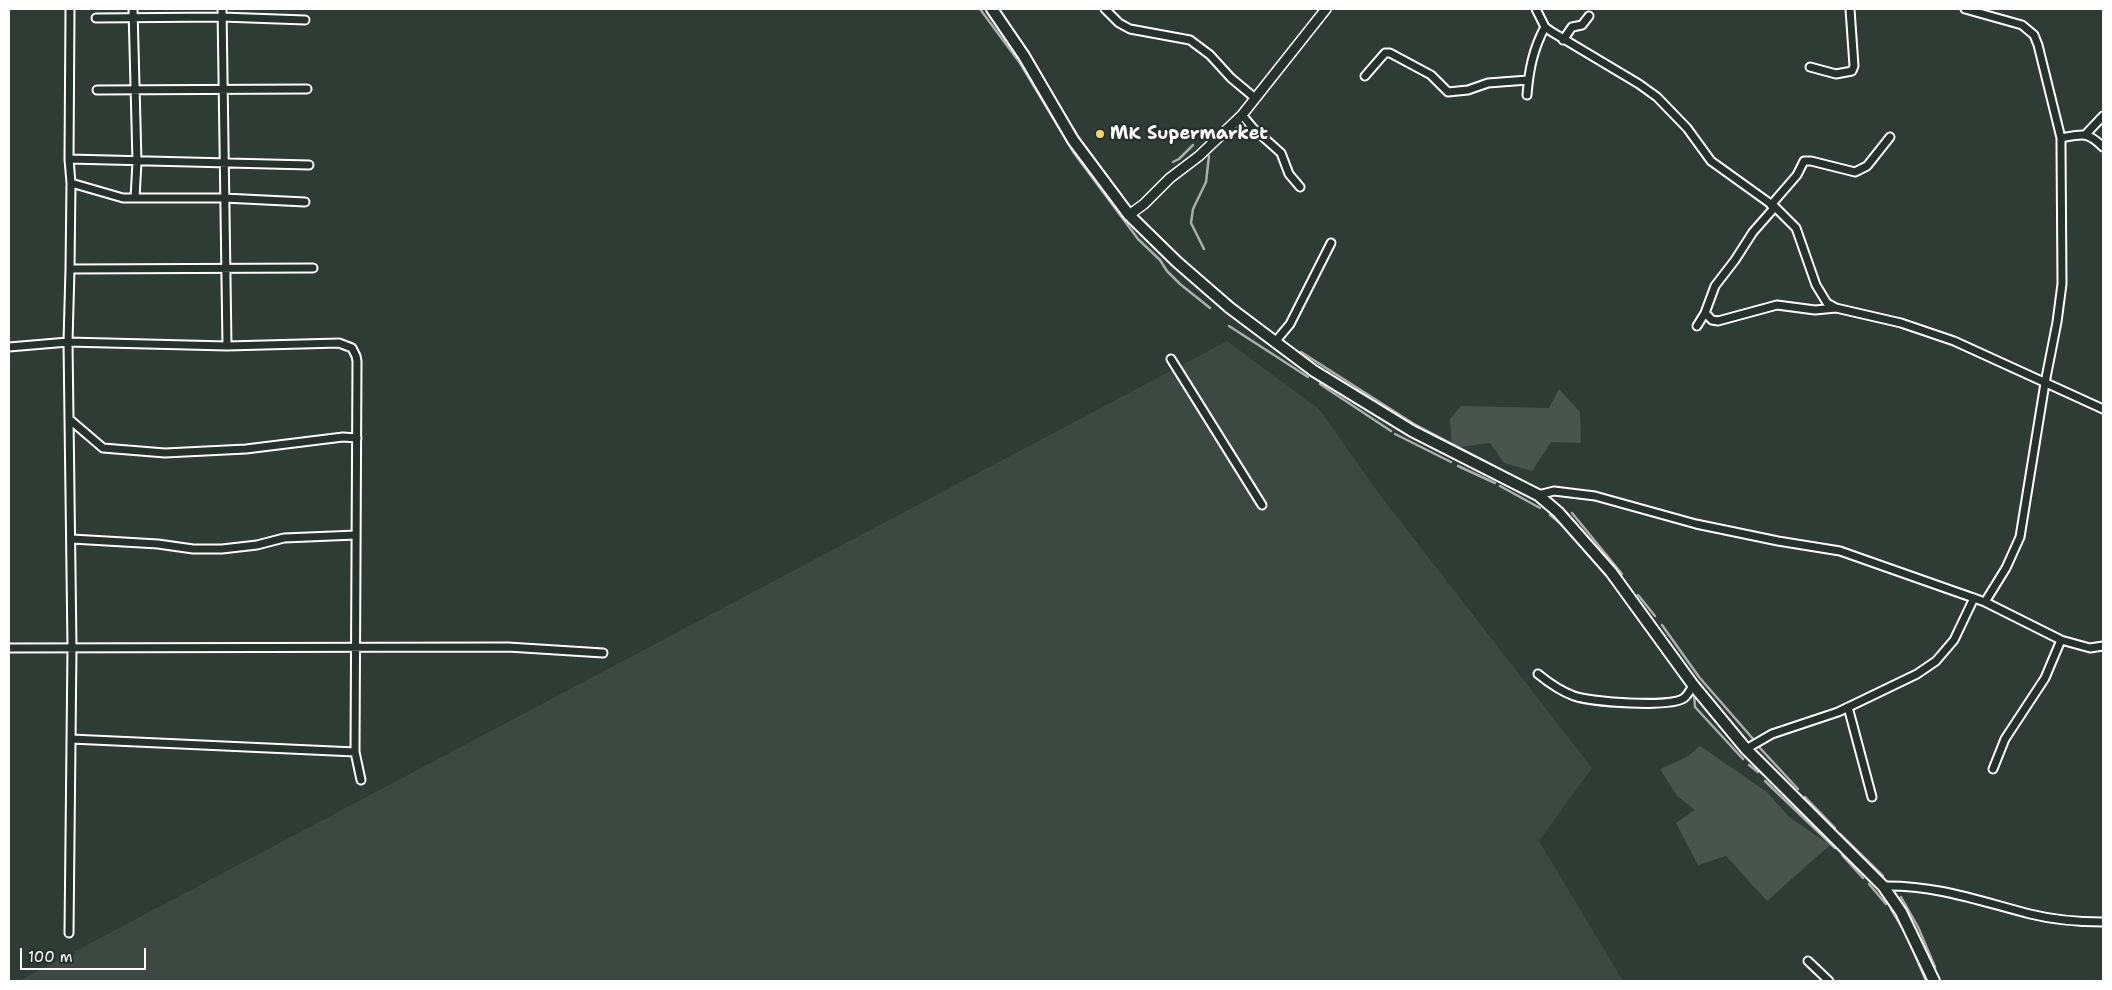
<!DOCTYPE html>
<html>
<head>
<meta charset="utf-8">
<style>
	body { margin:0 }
	#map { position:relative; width:2112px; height:990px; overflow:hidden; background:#2f3b35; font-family:"Shantell Sans",sans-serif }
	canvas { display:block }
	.frame { position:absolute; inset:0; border:10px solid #fff; pointer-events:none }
	.scale { position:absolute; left:20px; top:948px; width:126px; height:22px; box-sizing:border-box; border:2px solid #fff; border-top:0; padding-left:6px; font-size:15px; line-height:18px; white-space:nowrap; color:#fff; -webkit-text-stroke:4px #26332d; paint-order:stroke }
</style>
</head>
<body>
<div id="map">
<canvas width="2112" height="990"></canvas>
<div class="frame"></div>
<div class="scale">100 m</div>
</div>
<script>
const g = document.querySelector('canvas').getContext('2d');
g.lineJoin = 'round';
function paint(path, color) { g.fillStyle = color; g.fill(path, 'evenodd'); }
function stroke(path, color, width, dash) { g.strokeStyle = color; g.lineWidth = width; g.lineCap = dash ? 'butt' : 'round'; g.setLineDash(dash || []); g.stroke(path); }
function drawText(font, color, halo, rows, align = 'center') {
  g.font = font + ' "Shantell Sans",sans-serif'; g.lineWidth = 5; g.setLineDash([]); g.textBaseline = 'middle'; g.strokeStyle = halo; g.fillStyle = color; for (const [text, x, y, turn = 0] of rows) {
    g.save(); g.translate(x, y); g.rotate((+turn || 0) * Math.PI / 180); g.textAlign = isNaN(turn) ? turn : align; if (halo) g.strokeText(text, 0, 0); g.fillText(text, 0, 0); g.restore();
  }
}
paint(new Path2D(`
	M1227,341L1319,409L1380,495L1592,768L1539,841L1623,981H19Z`), '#3c4842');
paint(new Path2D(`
	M1559,389L1580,412L1581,443L1551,442L1532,471L1504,463L1490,443L1452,448L1450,419L1461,406L1549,408Z
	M1700,746L1767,792L1789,817L1830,845L1767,901L1726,856L1698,865L1676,823L1695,810L1677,796L1660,769L1687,757Z`), '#4a544f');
stroke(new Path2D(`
	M980,9L1020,63L1074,153L1138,239L1160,260L1167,271L1180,284L1210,308
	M1051,93L1079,138L1121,195
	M1173,162L1179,159L1193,145
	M1137,216L1142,221
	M1204,249L1191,223L1193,209L1206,182L1209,156
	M1229,301L1238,308
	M1229,326L1308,377
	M1301,352L1414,424L1540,490
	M1320,384L1391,431
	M1395,434L1451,462
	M1458,466L1495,483
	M1500,486L1540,508
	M1572,513L1622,574
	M1550,515L1565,527
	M1594,560L1610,580
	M1638,595L1655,616
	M1623,596L1627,603
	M1631,609L1639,619
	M1662,625L1699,677L1754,740
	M1694,694L1695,707L1743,759
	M1759,747L1798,789
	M1749,765L1758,772
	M1765,781L1835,848
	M1805,797L1835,828
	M1840,834L1883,876
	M1842,855L1863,878
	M1869,884L1886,904
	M1901,897L1918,927L1935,967
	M1891,909L1906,934L1926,981`), '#a9afac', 2.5);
const minor = new Path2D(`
	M133,9L137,162L135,198
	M222,9L227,346
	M1105,9L1119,23L1130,29L1190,40L1210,55L1231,78L1255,98
	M1536,9L1545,27L1552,32L1639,84L1657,97L1687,128L1711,161L1775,207L1796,228L1816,285L1827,303L1836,308L1901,323L1954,341L2103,409
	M1965,9L2022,25L2034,35L2038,45L2061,138V147L2062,284L2057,322L2045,383L2020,537L2006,568L1985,602
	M96,18L222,17L305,20
	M1563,40L1572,27L1582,25L1589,16
	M1810,67L1836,74L1852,71L1854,66L1850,9
	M1365,76L1385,53H1390L1431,75L1448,92L1468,90L1488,83L1528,80
	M97,90L307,89
	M1527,95C1529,70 1533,49 1545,27
	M1242,115L1253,128L1281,153L1289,174L1300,187
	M2086,134L2103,116
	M2061,138C2082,134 2087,131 2103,147
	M69,159L309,165
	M71,183L123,198H224L305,202
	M1771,205L1797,175L1804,161H1811L1855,172L1867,166L1890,137
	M70,269L313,268
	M1705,313L1712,320L1718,321L1777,305L1815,310L1836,308
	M1697,326L1705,313L1715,286L1735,260L1753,232L1775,207
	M1275,342L1290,324L1331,243
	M9,347L68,342L227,346L339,343L352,348L356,356L357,361L355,752L361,780
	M1171,359L1262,505
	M69,419L103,448L165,453L246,449L343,437L357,438
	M1538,495L1554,491L1595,496L1696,524L1778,541L1840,551L1985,602L2061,640L2090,648L2103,646
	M72,539L158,544L193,549H222L257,545L284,538L356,535
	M9,648L508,647L603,653
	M1538,674C1549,683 1560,691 1574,696C1590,702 1671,708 1684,698C1688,695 1691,689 1693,685
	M1848,707L1872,797
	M71,739L355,752
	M1746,749L1772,734L1838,712L1861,701L1917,674L1936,661L1954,640L1974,598
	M1993,769L2005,739L2045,678L2061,640
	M1883,886C1937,885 1979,901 2030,914C2054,920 2079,922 2103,922
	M69,933L72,647L68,342L70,269L71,183L69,159L70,9
	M1808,961L1829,981`);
const tertiary = new Path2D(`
	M1129,215L1144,204L1170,178L1199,156L1242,115L1326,9`);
const secondary = new Path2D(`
	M992,9L1024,56L1073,140L1129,215L1177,262L1230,308L1314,371L1412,431L1538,495L1558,512L1611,572L1693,685L1746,749L1883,886L1901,912L1934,981`);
stroke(minor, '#fff', 11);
stroke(tertiary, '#fff', 12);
stroke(secondary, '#fff', 14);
stroke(minor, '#26332d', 7);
stroke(tertiary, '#26332d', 9);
stroke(secondary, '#26332d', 10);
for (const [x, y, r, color] of [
	[1100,134,5,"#ffd166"]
]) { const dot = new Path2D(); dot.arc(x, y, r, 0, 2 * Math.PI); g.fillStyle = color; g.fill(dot); stroke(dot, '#26332d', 2); }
drawText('bold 18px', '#fff', '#26332d', [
	["MK Supermarket",1110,134]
], 'left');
</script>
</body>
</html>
